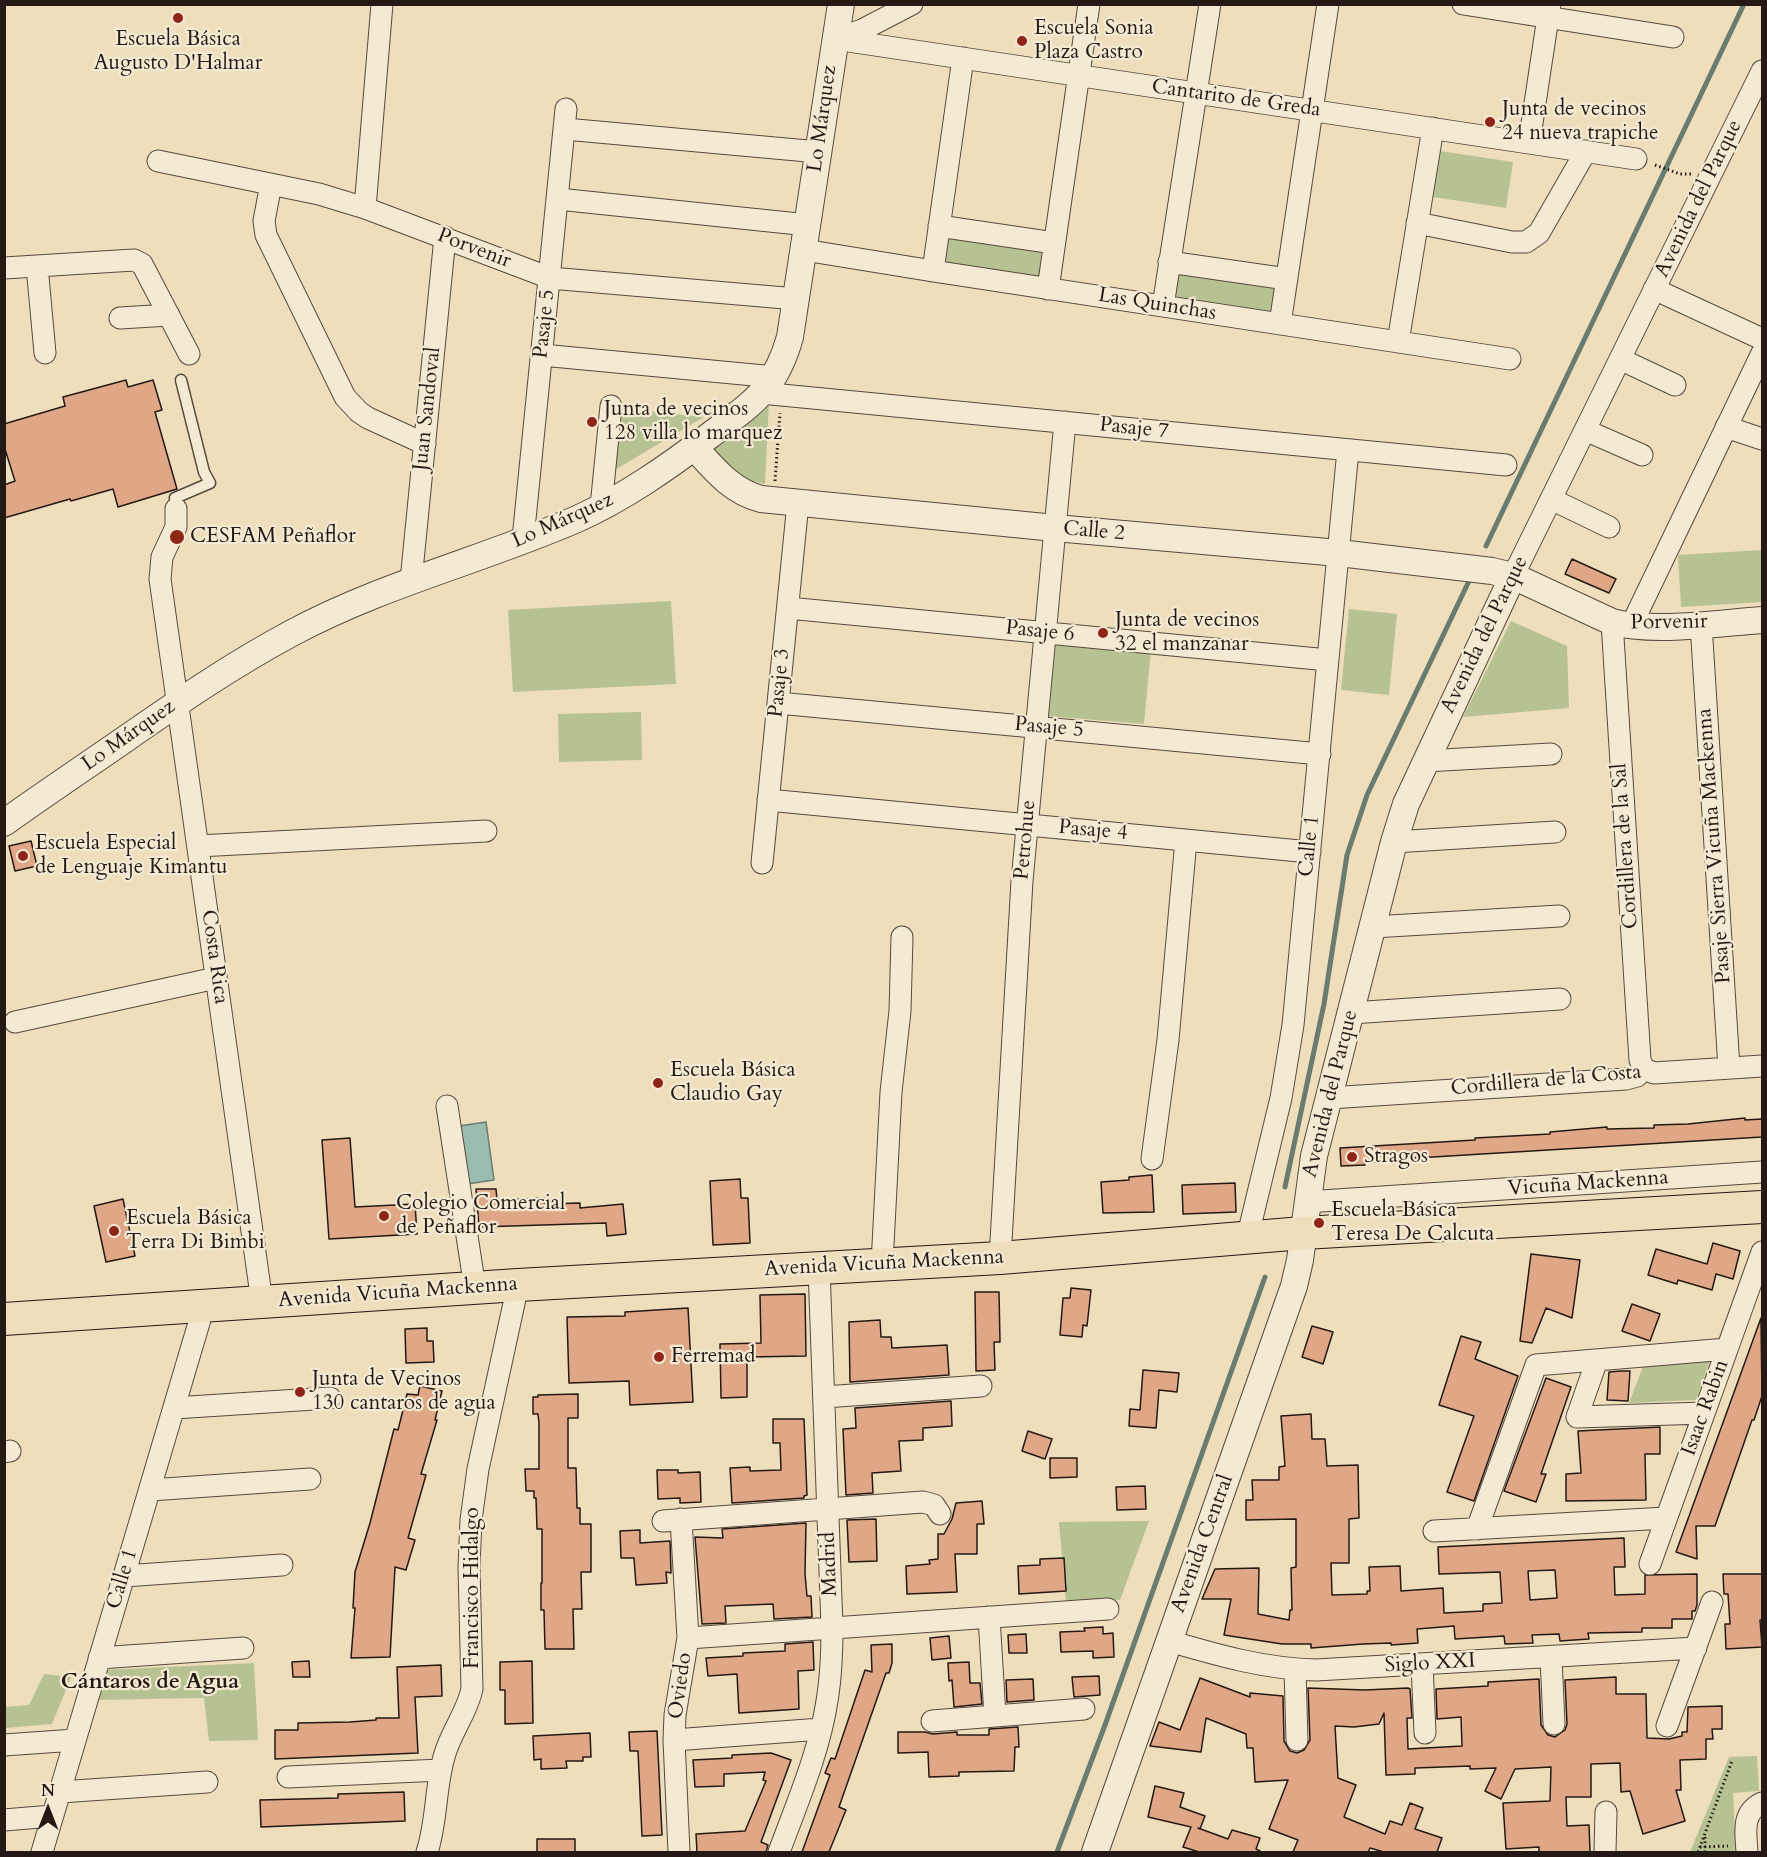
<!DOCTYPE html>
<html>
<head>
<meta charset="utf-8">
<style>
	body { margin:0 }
	#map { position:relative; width:1767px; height:1857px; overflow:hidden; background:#eedebb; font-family:Cardo,serif }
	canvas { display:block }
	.frame { position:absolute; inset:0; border:6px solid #241914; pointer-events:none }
	.north { position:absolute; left:18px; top:1779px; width:60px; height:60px; -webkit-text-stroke:4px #f4ead3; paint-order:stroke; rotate:0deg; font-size:16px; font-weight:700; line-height:24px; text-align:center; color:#241914 }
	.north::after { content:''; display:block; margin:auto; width:21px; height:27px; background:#241914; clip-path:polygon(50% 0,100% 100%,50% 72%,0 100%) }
</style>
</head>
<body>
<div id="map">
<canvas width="1767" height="1857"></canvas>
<div class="frame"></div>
<div class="north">N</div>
</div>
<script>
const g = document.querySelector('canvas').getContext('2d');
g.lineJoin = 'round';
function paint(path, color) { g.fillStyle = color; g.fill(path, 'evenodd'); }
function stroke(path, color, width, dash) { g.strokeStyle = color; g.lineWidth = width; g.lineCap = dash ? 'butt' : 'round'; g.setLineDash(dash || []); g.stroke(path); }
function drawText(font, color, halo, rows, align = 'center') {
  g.font = font + ' Cardo,serif'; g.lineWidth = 4.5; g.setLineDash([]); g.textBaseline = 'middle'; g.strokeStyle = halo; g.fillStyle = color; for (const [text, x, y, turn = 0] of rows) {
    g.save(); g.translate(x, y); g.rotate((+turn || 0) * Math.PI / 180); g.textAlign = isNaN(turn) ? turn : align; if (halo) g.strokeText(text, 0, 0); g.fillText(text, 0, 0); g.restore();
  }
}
paint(new Path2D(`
	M1440,151L1513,162L1506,208L1433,197Z
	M944,233L1046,248L1041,281L939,267Z
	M1174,267L1278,283L1275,317L1169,301Z
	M769,403L765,484L736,477L707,448Z
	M619,408L704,417L613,471Z
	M1762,550V602L1681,607L1678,555Z
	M671,601L676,684L513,692L508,610Z
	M1349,609L1397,614L1389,695L1341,690Z
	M1511,621L1567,646L1569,708L1463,717Z
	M1054,641L1151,649L1144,724L1047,716Z
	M641,712L642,760L559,762L558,714Z
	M1711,1357L1696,1400L1629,1403L1644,1364Z
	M1149,1521L1120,1600L1066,1602L1059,1522Z
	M254,1663L258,1740L209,1741L204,1698L92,1700L103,1670Z
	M44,1674L71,1677L52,1724L5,1728V1707L29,1705Z
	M1757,1756L1759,1791L1733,1793L1736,1852H1690L1729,1757Z`), '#b6c292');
const water = new Path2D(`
	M486,1122L494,1180L467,1184L459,1126Z`);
paint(water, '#99bcae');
stroke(water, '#6a7b70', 1.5);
stroke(new Path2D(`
	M1486,546L1744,4
	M1285,1187L1324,1004L1347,855L1367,795L1469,581
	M1057,1852L1105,1725L1265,1277`), '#6a7b70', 5);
const building = new Path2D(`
	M126,380L128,387L153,380L162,410L155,412L177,489L118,507L113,489L71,501L70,499L4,518V485L15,481L4,446V424L65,406L63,397Z
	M1572,559L1616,579L1609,593L1565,574Z
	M31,841L37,866L15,871L9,846Z
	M1745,1118V1120L1762,1119V1137L1400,1159V1161L1364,1162L1365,1165L1341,1166L1340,1148L1475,1140V1138L1550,1134V1132L1607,1127V1129L1654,1128V1125L1688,1124Z
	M350,1138L355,1207L415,1204L417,1234L329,1239L322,1140Z
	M1152,1175L1154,1212L1103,1213L1101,1182L1129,1180V1177Z
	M740,1179L741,1198H748L750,1243L713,1245L710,1181Z
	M1235,1183L1236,1212L1183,1214L1182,1185Z
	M476,1189H496L497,1200L544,1198V1204L580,1203V1208L623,1204L626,1234L607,1236L606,1223L479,1227Z
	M123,1199L135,1256L106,1262L94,1206Z
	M1713,1243L1740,1251L1733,1279L1716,1274L1712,1290L1678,1280L1677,1284L1648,1275L1656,1249L1707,1264Z
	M1531,1254L1580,1260L1572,1318L1546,1308L1532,1343L1520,1341Z
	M1071,1288L1091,1290L1087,1326L1083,1325L1082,1337L1060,1335L1063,1298H1070Z
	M975,1292H999L1000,1342H994L995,1370L976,1371Z
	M805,1294L806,1356L747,1357V1397L721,1398L720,1344L761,1343L760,1295Z
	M1632,1304L1660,1314L1650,1341L1622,1331Z
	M688,1308L693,1402L630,1405L629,1381L569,1383L567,1317L625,1316V1312Z
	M1761,1318L1762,1396L1754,1420H1752L1715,1526H1696L1697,1559L1676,1552Z
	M880,1320L881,1337H891L892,1348L947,1345L949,1375L850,1382L849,1322Z
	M1312,1326L1333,1332L1323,1364L1302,1357Z
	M427,1328V1341H433L434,1362L406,1363L405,1329Z
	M1461,1336L1481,1342L1475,1359L1518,1376L1474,1501L1447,1492L1474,1416L1439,1405Z
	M1143,1370L1179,1373L1177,1392L1159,1390L1156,1428L1129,1426L1130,1409L1140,1410Z
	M1621,1371H1630L1628,1401L1607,1400L1609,1372Z
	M1546,1378L1571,1387L1541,1474H1546L1536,1502L1504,1491Z
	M420,1386L442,1391L435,1420H437L421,1474L426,1475L408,1538L415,1540L406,1570L395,1567L390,1657L351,1658L355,1608H353L355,1572L370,1523L394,1429L398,1430L407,1394L418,1395Z
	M578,1394V1418H568V1468H576L577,1508H580V1524H591V1572H581L582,1609H573L574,1649H545L544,1610H541V1583H542V1529H537L536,1498H534V1491H526L525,1469H539V1423L538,1414H533V1397H538V1395Z
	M951,1401L952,1426L923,1428V1440L899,1441L901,1471L872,1473L873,1493L846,1495L843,1429L856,1428L855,1408Z
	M1311,1414L1312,1439H1325L1327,1466L1358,1465L1359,1518L1349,1519V1563H1331L1332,1595L1367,1594V1591H1370L1369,1567L1400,1566L1401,1591L1443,1588L1444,1613L1483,1611V1604L1502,1603L1500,1572L1439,1574L1438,1547L1624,1538L1625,1567H1614L1615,1595L1645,1594V1575L1697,1574V1605L1695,1611H1692V1619H1672V1628H1642V1632L1588,1633L1589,1639L1560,1641L1559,1634L1532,1635L1533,1643L1505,1644L1504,1636L1455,1639L1454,1626L1417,1629L1418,1643L1391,1645V1643L1363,1644L1311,1648V1644H1282L1224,1635L1231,1599H1202L1215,1569L1259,1568L1258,1614L1289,1620L1290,1610H1292L1291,1568L1296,1567V1519L1246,1520V1500H1253L1252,1480H1279V1467L1285,1466L1281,1416ZM1555,1570L1557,1598L1530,1600L1528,1571Z
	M773,1419H804L807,1495L804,1496V1498L732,1503L730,1468L750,1467V1471L781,1470L780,1443H773Z
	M1660,1427V1454H1645L1646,1500L1566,1501V1474L1581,1473L1578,1431Z
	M1028,1431L1052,1439L1045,1459L1022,1451Z
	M1050,1458H1077V1477L1050,1478Z
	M657,1470H678V1473L700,1472L701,1502L680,1503V1498L658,1499Z
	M1145,1486L1146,1509L1117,1510L1116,1487Z
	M982,1501L984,1524H977V1554H955L957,1592L907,1594L906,1566L930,1564L929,1560L938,1559V1534H944L952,1519L956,1503Z
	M876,1519L877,1561L849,1562L847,1520Z
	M806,1523L805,1574L807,1596H811L812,1617L774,1619L773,1604L725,1606L726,1623L702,1624L695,1537L723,1538L722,1529Z
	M640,1530V1543L670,1541L671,1573L666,1572L667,1583L636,1585L634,1558H621L620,1531Z
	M1064,1558L1066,1591L1019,1594L1018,1566L1040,1565V1559Z
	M1723,1574H1762V1620H1760L1762,1647L1726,1649L1725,1624H1730L1728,1594H1724Z
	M1103,1627V1634L1113,1633L1114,1657L1093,1658V1651L1061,1652L1060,1632L1085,1631L1084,1628Z
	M1026,1634L1027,1653H1009L1008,1635Z
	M949,1636L951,1658L932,1660L930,1638Z
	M813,1642L814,1670L798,1671L799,1709L739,1713L737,1674L708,1676L706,1658L743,1656V1653L785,1651V1644Z
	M892,1644V1663L889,1673H886L839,1807L846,1810L829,1852H802L830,1775L825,1773L831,1758L835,1759L865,1670L872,1672L871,1645Z
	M309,1661L310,1677H293L292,1662Z
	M532,1661L533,1723L505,1724V1690H500V1662Z
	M969,1662L970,1683H980L982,1704L954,1707L952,1680L949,1681L948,1663Z
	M441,1665L442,1696L415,1697L418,1753L275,1759V1730H298V1723L350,1722L376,1720V1718H399L397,1667Z
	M1099,1676L1100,1695L1074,1697L1072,1677Z
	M1616,1677V1694H1646L1647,1738L1669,1739L1682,1736V1732H1687L1688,1707L1722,1706V1729H1712L1713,1739H1706V1759L1680,1760L1681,1790H1676L1685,1821L1643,1834L1630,1791L1621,1792L1620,1763L1591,1764V1797H1566L1567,1826L1589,1825L1590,1852H1539V1847L1506,1849L1503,1803L1550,1801L1551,1767L1515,1769L1501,1799L1485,1791L1496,1768L1470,1769V1766L1415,1768V1774L1386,1775L1384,1713L1379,1724L1354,1727L1335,1726L1338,1778L1356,1785L1344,1817L1385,1834L1390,1821L1402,1825L1410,1803L1423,1808L1415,1829L1442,1838L1437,1852H1384L1370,1848L1368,1852H1293L1298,1840L1269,1829L1288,1780L1255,1782L1253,1748H1247L1246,1734L1206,1718L1201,1752L1150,1746L1159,1722L1180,1730L1200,1678L1250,1697V1693L1283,1696L1284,1741L1290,1751L1297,1753L1304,1750L1310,1740L1308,1688L1365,1690L1408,1688L1410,1689L1412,1718H1407L1408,1749L1462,1746L1461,1717L1437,1719L1436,1689L1488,1686V1682L1539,1679L1541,1725L1548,1735L1555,1737L1565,1730L1567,1724L1565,1680Z
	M1033,1679L1034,1700L1007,1702L1006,1680Z
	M1018,1727L1019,1747H1015L1014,1771L959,1772V1776L929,1777L928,1752L898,1753V1732H925L933,1734L957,1732V1735H989V1729Z
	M657,1731L662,1835L642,1836L638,1751H630L629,1732Z
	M590,1733L591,1757H583V1761H566L567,1768L541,1769V1759L534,1760L533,1736Z
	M771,1753L791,1760L761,1842L768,1845L766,1852H697L696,1834L745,1831L766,1781L763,1780L765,1772L724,1774V1786L695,1787L693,1760L732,1758V1755Z
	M1155,1786L1184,1793L1180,1807L1205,1816L1200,1829L1198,1828L1228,1839L1232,1830L1260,1838L1256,1849L1260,1851V1852H1199L1183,1847L1191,1827L1148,1817Z
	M404,1792L405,1821L261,1827L260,1800L338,1798V1794Z
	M537,1839H575V1852H537Z`);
paint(building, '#dfa786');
stroke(building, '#241914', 1.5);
const service = new Path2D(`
	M176,509L175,498L210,483L204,472L181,380`);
const minor = new Path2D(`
	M1463,4L1673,37
	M839,38L862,30L912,4
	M835,39L1636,159
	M565,129L819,152
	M1529,143L1550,4
	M158,161L319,194L365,208L550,278L797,299
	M271,184L264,221L266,235L345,397L359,412L368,418L425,444
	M558,199L808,225
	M365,208L382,4
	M1417,223L1512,242H1526L1539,233L1586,151
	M939,226L1054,243
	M804,250L933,271L1510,359
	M1169,262L1287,279
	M37,266L45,353
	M4,268L134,260L142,264L189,354
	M933,271L963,58
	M1048,289L1089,4
	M1654,289L1762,339
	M1163,306L1210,4
	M120,318L169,315
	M1280,324L1328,4
	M1398,342L1433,128
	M542,355L775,377
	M1620,359L1675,385
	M761,393L1506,465
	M1726,427L1762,439
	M1585,430L1642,455
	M1551,499L1609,527
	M601,507L611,406
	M176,509V527L162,557L160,579L262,1302
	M523,539L566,109
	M1513,576L1762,71
	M411,581L445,237
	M788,608L1328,660
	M1612,622L1640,1060L1644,1069
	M1701,624L1729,1068
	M1631,626L1762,353
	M778,703L1320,754
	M1425,761L1551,754
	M768,800L1310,852
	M1394,842L1555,832
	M198,846L486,831
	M762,863L798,503
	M1373,927L1559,916
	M1351,1013L1560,999
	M15,1022L216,978
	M1644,1069L1654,1073L1762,1066
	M1329,1098L1626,1079L1637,1076L1644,1069
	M447,1106L475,1288
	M1152,1159L1168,1040L1186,840
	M1306,1202L1762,1172
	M1247,1239L1281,1098L1293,1025L1348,450
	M1000,1258L1022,881L1065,422
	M882,1264L891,1092L900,1011L902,937
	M1597,1360L1577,1417L1704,1413
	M824,1397L981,1386
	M174,1408L330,1398
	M4,1452L10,1451
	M150,1490L310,1479
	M663,1521L923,1502L934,1505L940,1514
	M1477,1529L1536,1365L1727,1349
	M1434,1531L1666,1518
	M1650,1564L1762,1252
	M124,1576L282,1565
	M989,1617L995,1716
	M688,1638L1108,1609
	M1169,1641C1217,1655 1265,1669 1316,1670L1696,1648
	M1551,1657L1554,1724
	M99,1658L243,1648
	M1422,1664L1425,1733
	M1295,1670L1297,1740
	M932,1721L1084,1709
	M1667,1726L1712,1602
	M674,1740L821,1729
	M4,1745L75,1740
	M288,1777L441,1770
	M60,1792L207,1782
	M4,1820L52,1816
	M42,1852L204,1306
	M427,1852C437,1822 435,1788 444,1757C450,1733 467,1713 472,1689L469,1567L471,1520L478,1469L518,1285
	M679,1852L674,1740L675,1715L688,1638L681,1519
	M779,1852C797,1803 819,1753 827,1701C831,1677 832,1652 832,1627L819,1268
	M1605,1852L1606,1812
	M1747,1852C1746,1833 1741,1813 1762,1803`);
const tertiary = new Path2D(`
	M694,447C714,469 731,491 761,499L1055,528L1339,553L1492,571L1513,576L1612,622C1654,633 1718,623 1762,620
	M4,823C43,795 82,769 121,742C177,703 232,665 292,633C383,584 483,560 577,519C624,498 668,467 709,436C751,404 775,391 790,337L841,4
	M1095,1852L1294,1286L1300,1260L1314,1156L1394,842L1406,804L1513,576`);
const primary = new Path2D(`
	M4,1319L518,1285L1000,1258L1303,1233L1762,1207`);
stroke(service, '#564a3e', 13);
stroke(minor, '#564a3e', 23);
stroke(tertiary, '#564a3e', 28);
stroke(primary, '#241914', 34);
stroke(new Path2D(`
	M1655,165L1680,174H1691
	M775,481L780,413
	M1700,1847L1728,1846
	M1698,1852L1732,1761
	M1705,1852V1836`), '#241914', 3, [1.5, 3]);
stroke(service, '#f4ead3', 10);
stroke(minor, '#f4ead3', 21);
stroke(tertiary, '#f4ead3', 26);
stroke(primary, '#eedebb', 32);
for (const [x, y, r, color] of [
	[178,18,6,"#8f2418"],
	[1022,41,6,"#8f2418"],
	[1490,122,6,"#8f2418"],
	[592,422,6,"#8f2418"],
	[177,537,8,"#8f2418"],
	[1103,633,6,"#8f2418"],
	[23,856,6,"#8f2418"],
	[658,1083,6,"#8f2418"],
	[1352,1157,6,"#8f2418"],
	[384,1216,6,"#8f2418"],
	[1319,1223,6,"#8f2418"],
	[114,1231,6,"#8f2418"],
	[659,1357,6,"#8f2418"],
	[300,1392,6,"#8f2418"]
]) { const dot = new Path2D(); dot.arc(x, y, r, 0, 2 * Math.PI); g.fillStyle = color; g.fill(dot); stroke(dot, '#f4ead3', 2); }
drawText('21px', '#241914', '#f4ead3', [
	["Escuela Sonia",1034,29],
	["Plaza Castro",1034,53],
	["Escuela Básica",178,40,"center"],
	["Augusto D'Halmar",178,64,"center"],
	["Junta de vecinos",1502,110],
	["24 nueva trapiche",1502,134],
	["Junta de vecinos",604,410],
	["128 villa lo marquez",604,434],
	["CESFAM Peñaflor",190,537],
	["Junta de vecinos",1115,621],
	["32 el manzanar",1115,645],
	["Escuela Especial",35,844],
	["de Lenguaje Kimantu",35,868],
	["Escuela Básica",670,1071],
	["Claudio Gay",670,1095],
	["Stragos",1364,1157],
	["Colegio Comercial",396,1204],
	["de Peñaflor",396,1228],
	["Escuela Básica",1331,1211],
	["Teresa De Calcuta",1331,1235],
	["Escuela Básica",126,1219],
	["Terra Di Bimbi",126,1243],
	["Ferremad",671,1357],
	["Junta de Vecinos",312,1380],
	["130 cantaros de agua",312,1404]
], 'left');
drawText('21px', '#241914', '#f4ead3', [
	["Cantarito de Greda",1236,99,8],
	["Lo Márquez",823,119,-82],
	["Avenida del Parque",1699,199,-64],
	["Porvenir",474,249,21],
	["Las Quinchas",1157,305,9],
	["Pasaje 5",545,324,-84],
	["Juan Sandoval",428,409,-84],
	["Pasaje 7",1134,429,6],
	["Lo Márquez",563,521,-24],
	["Calle 2",1094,532,5],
	["Porvenir",1669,623,-1],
	["Pasaje 6",1040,632,6],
	["Avenida del Parque",1485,635,-64],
	["Pasaje 3",780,683,-84],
	["Pasaje 5",1049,728,5],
	["Lo Márquez",129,736,-35],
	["Pasaje 4",1093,831,5],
	["Petrohue",1026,840,-85],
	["Calle 1",1310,846,-84],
	["Cordillera de la Sal",1626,846,-94],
	["Pasaje Sierra Vicuña Mackenna",1715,846,-94],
	["Costa Rica",214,957,82],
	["Cordillera de la Costa",1546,1081,-5],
	["Avenida del Parque",1331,1094,-76],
	["Vicuña Mackenna",1588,1184,-4],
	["Avenida Vicuña Mackenna",884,1264,-3],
	["Avenida Vicuña Mackenna",398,1293,-4],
	["Isaac Rabin",1706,1408,-70],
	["Avenida Central",1203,1544,-70],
	["Madrid",830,1564,-92],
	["Calle 1",123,1579,-73],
	["Francisco Hidalgo",473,1588,-90],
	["Siglo XXI",1430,1664,-3],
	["Oviedo",681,1686,-82]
]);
drawText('bold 22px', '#241914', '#f4ead3', [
	["Cántaros de Agua",150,1683]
]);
</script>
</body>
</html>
